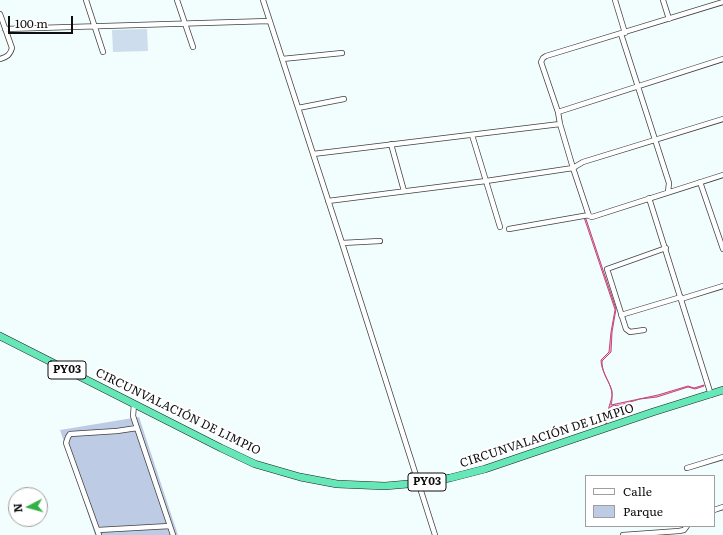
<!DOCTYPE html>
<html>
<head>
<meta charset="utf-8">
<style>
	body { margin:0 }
	#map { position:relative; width:723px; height:535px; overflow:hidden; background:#f1fefd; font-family:Literata,serif }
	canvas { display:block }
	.legend { position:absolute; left:585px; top:475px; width:130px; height:52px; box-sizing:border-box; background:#fff; border:1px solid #9f9f9f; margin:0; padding:5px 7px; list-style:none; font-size:12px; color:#0e0e0e }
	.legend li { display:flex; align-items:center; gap:8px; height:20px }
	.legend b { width:20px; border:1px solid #9f9f9f }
	.north { position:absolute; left:8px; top:487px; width:40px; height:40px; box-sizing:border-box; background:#fff; border:1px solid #9f9f9f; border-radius:50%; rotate:264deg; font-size:11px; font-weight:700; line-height:16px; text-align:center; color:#0e0e0e }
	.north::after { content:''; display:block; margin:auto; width:14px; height:18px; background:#33b143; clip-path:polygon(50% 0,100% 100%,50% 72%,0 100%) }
	.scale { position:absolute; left:8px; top:16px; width:65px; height:18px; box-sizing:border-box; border:2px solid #0e0e0e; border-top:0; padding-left:5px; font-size:12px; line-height:14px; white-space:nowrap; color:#0e0e0e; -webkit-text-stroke:3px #fff; paint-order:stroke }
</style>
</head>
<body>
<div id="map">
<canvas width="723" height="535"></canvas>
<ul class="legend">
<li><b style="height:5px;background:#fff"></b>Calle</li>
<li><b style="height:11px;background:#bdcbe5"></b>Parque</li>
</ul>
<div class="north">N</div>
<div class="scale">100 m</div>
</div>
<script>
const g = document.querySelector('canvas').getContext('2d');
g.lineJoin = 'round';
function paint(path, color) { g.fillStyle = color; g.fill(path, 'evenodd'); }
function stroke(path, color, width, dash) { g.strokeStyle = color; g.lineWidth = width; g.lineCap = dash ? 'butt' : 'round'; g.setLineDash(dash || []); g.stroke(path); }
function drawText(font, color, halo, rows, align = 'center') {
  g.font = font + ' Literata,serif'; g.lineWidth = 4; g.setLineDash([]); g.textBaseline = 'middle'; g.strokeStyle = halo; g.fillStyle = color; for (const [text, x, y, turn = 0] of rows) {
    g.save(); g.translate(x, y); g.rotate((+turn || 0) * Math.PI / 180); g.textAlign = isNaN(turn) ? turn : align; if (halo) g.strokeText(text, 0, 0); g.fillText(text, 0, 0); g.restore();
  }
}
paint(new Path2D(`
	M139,417L178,535H95L60,430Z`), '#bdcbe5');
paint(new Path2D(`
	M147,29L148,51L113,52L112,30Z`), '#cedded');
const water = new Path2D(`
	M585,219H586L616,309L612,332L611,352L602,361C602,379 616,384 611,405L658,395L688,386L694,388L704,385V386L695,389L688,387L657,397L640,399L617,406L614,405L609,408V413L607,414L606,426V415L608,413C608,406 613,399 612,391C609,381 601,371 601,360L609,352L611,332L615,310Z`);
paint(water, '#f0bad2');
stroke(water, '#c1477b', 1);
const minor = new Path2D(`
	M86,0L103,52
	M177,0L193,47
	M263,0L342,243L435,535
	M615,0L625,33
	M663,0L669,19
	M723,2L546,56L543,58L541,62L558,112L560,124L573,168L589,216L592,217L723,175
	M0,14L12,48C10,55 7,57 0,59
	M5,29L269,21
	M621,34L669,183L668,192
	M282,59L342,53
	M298,108L344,99
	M558,112L723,59
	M472,135L500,227
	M391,144L404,191
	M313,154L560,124
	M700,182L723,249
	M649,198L711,395
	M328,201L486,181L573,168L583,162L723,119
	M509,229L589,215
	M342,243L380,241
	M681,299L723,286
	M621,315L681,297
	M644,330L630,332L626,329L607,269L666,248
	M134,404L133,416L173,535
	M687,468L723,457
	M714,510L723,507
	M98,530L170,526
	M99,535L66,443L68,437L70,434L117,431L137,428
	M623,535L679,531L684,530L687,526`);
const highway = new Path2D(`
	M0,336L221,448L255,464L300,477L337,484L385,486L419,483L450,478L485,469L653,412L723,390`);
stroke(minor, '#414141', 6);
stroke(highway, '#1f1f1f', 8);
stroke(minor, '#fff', 4.5);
stroke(highway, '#65e7b7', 7);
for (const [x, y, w] of [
	[67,370,38],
	[427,482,38]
]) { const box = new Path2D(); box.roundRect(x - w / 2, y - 9, w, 18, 3); g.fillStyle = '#fff'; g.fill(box); stroke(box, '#0e0e0e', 1); }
drawText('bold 11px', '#0e0e0e', null, [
	["PY03",67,370],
	["PY03",427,482]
]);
drawText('12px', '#0e0e0e', '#fff', [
	["CIRCUNVALACIÓN DE LIMPIO",178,412,26],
	["CIRCUNVALACIÓN DE LIMPIO",547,436,-18]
]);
</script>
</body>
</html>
